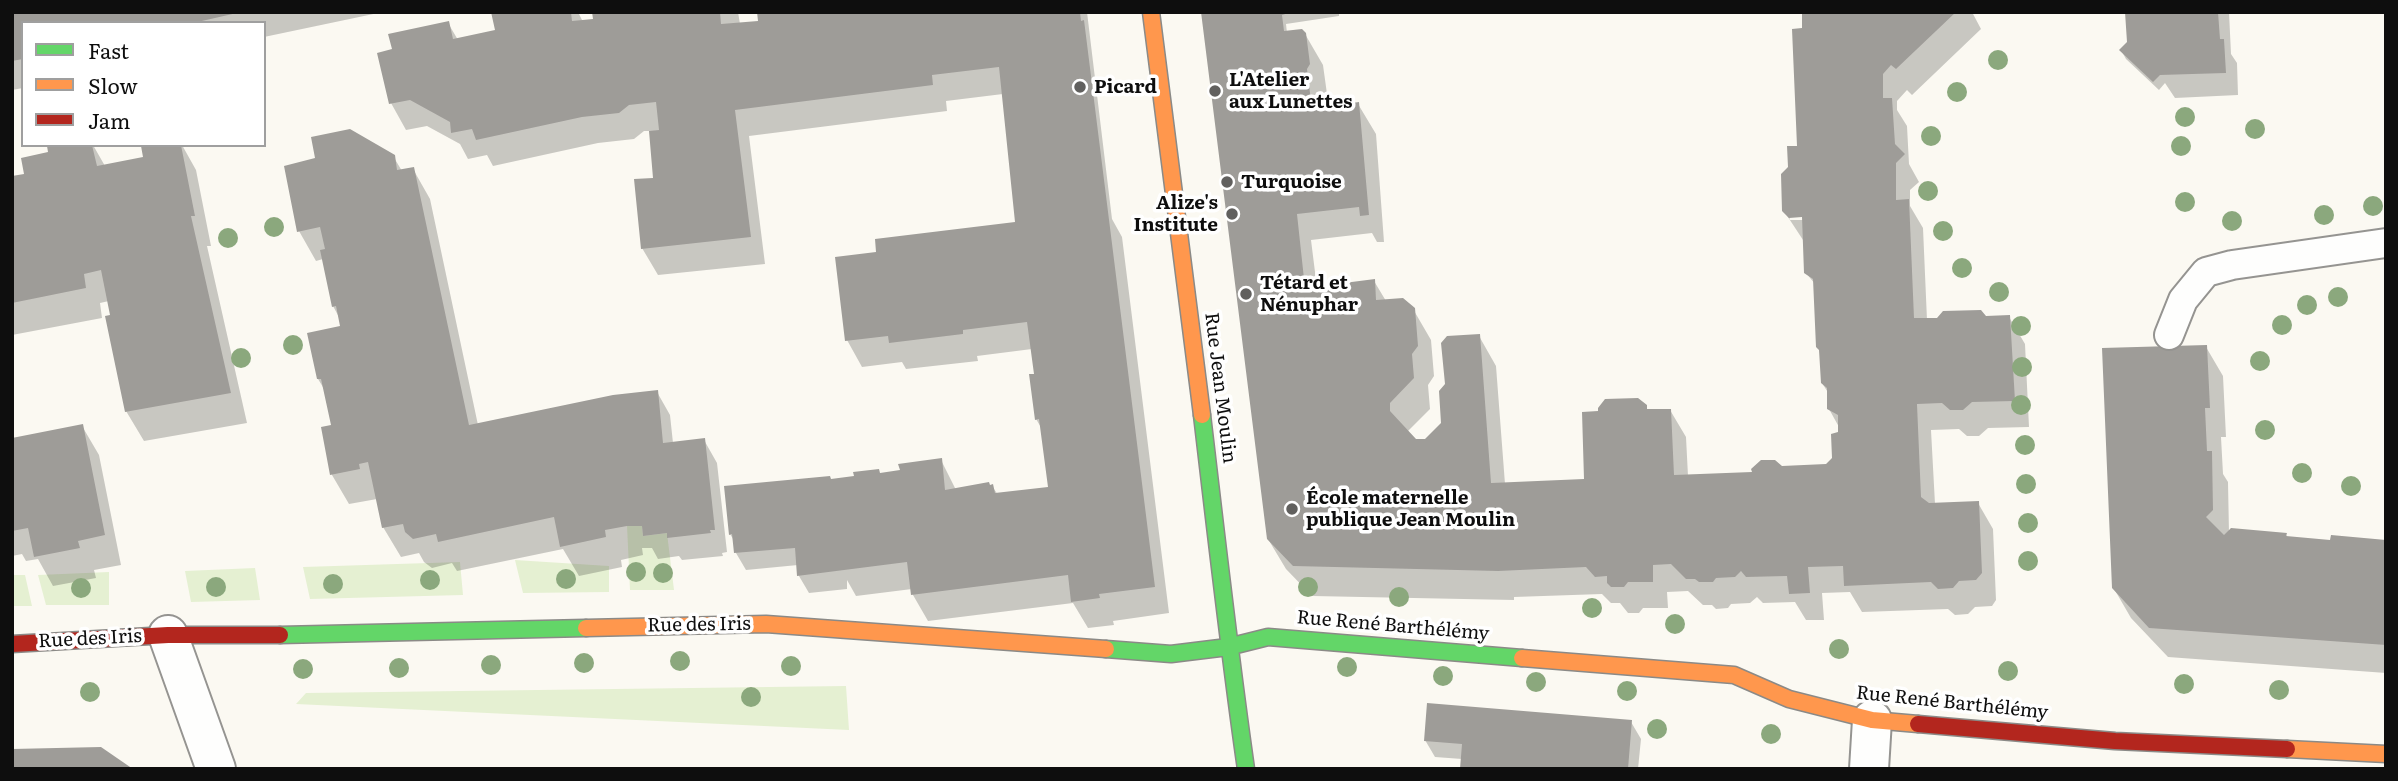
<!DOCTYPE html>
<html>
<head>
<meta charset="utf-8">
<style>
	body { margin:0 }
	#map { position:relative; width:2398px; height:781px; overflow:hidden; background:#fbf9f2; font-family:Literata,serif }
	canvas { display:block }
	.frame { position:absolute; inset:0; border:14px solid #0e0e0e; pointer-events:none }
	.legend { position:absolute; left:21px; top:21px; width:245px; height:126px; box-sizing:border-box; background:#fff; border:2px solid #9f9f9f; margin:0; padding:9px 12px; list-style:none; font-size:21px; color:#0e0e0e }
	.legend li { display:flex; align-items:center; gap:14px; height:35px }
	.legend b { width:35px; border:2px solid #9f9f9f }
</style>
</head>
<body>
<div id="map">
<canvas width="2398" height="781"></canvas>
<div class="frame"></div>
<ul class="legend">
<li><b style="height:9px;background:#63d668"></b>Fast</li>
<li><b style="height:9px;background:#ff974d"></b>Slow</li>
<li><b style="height:9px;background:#b3261e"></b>Jam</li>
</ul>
</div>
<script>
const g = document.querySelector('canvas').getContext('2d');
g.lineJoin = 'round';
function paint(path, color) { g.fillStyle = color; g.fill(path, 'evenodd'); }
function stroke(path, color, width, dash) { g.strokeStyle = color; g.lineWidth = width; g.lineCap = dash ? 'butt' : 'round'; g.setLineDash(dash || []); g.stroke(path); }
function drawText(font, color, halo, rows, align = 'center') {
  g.font = font + ' Literata,serif'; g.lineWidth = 7; g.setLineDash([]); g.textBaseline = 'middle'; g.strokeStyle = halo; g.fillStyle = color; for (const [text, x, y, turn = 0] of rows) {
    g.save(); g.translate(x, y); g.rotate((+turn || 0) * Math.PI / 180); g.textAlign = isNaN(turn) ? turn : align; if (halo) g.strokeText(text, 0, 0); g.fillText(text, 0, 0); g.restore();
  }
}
paint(new Path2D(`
	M627,526H642L643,536L667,533L674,590H630Z
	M515,560L609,566V592L523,593Z
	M460,562L463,595L310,599L303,567Z
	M255,568L260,600L191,602L185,571Z
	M109,572V605H46L38,575Z
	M12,575H25L32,606H12Z
	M846,686L849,730L296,704L306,693Z`), '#e5f0d2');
paint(new Path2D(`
	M12,12H383L264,37V23H23V88L12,90Z
	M493,12H578L583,22L595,20L594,12H738L740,24L760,22L771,12H1087L1112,219L1122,237L1169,613L1113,621L1114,625L1088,628L1073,603L928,621L913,595L912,589L856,596L847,580V589L809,593L799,576L798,565L746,570L736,553L735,542L730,534L831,480L902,472L941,460L956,490L992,486L998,495L1050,488L1042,429L1036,419V375L1032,349L977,356L978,361L906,369L902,362L862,367L847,340L878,253L1018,222L1003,94L946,101L947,111L749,136L765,264L658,275L642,248L655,179L651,131H644L634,139L598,143L493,166L487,155L468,159L460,144L427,126L406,130L391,103L394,50L448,23L458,40L497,31Z
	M1202,12H1339V16L1286,24L1287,33L1305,34L1323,65L1327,94L1323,100L1324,109L1358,104L1376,134L1384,242H1377L1372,233L1311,240L1317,288L1374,281L1386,301L1413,309L1431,340L1434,376L1428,385L1430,409L1407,432L1415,441H1425L1443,423L1479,336L1496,366L1505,484L1586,481L1646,407L1648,411L1670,410L1686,437L1688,476L1754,474L1782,468L1827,466L1834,458L1839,427L1829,409V394L1822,383L1815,284L1806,273L1805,243L1784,211L1789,168L1799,148L1803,12H1972L1981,29L1912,95L1907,90L1897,101V110L1907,126L1909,164L1919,182L1910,190V206L1923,228L1927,320L2009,317L2025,344L2029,427L1988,428L1979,436H1967L1959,429L1931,430L1935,504L1978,503L1993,529L1996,600L1992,606L1975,607L1968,614L1955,615L1948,609L1862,612L1850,592L1822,593L1824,620H1806L1795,602L1763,603L1757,597L1750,603L1731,604L1728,608L1716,609L1712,605H1703L1688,591L1667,592L1668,608H1643L1639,613H1628L1620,603H1611L1602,594L1514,597V600L1312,596L1286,569L1268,539ZM1789,216H1804V220H1790Z
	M2114,12H2229L2231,54L2237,63L2238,95L2175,98L2165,83L2159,90L2126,59L2121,50L2129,43L2126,13Z
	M59,145H93L105,166L145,158L143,147L182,145L196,170L211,246H207L247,423L144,441L126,411L109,301L100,303L102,318L12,335V178L26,175Z
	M393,156L402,171L413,169L430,199L478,425L657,392L670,415L673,443L704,440L717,463L727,552L722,553L723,556L682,560L679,556L658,559L652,548H642L643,555L621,560L622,567L579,576L563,549L457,571L452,563L432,568L424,562L419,553L401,557L383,527L377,499L349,504L332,475L323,429L333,427L326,392L318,379L342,328L340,319L333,306L323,259L316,261L299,231Z
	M2206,347L2223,376L2226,437H2221L2223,474L2228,482L2229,533L2286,534L2288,538L2332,542L2386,541V673L2168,657L2131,618L2113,587Z
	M82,426L99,455L121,565L94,570L96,578L53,586L38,559L26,561L22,554L12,556V439Z
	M1631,722L1641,739L1638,769H1461L1462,759L1435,757L1425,740Z`), '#0003');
paint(new Path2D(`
	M12,12H237V13L193,23H23V59L12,61Z
	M491,12H571L572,21L593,19L592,12H720L721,24L758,21L757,12H1080L1081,21L1084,20L1155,587L1099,594L1100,598L1071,602L1068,575L911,595L907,562L797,576L795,548L734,553L732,534L729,535L724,486L830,476L831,479L854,476L853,472L879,469L880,473L900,470L898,464L942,458L945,490L989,482L990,485L993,484L995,493L1048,487L1039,419L1035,420L1029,374H1034L1027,322L963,330V334L889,343L888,336L845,341L835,257L876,252L875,239L1015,222L999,67L932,75L933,85L735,110L751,237L641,249L634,179L653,178L649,131L659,130L656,102L629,105L619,113L582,117L476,140L472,129L451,133L450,122L410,100L389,104L377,53L392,49L388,34L449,21L453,39L495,30Z
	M1201,12H1292L1282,15L1284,31L1302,29L1306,33L1310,64L1307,69L1312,109L1359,102L1369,215L1360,216L1359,207L1297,214L1305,288L1375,279L1376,300L1403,298L1415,308L1418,346L1412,354L1414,378L1390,403V411L1416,439H1425L1441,423L1439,391L1445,384L1441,343L1447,336L1480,334L1491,483L1584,479L1582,412L1598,411V408L1605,399L1638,398L1647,405V409H1671L1674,475L1752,472L1751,469L1761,460H1775L1782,466L1826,464L1832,458L1831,434L1838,432V415L1827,409V388L1821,383L1819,350L1816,347L1813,279L1804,273L1802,217L1789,218L1782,211L1781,174L1788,167L1787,146H1797L1792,29L1802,28V12H1956L1896,69L1891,65L1883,74V98H1892L1895,144L1905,154L1896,163V200L1909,199L1914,318H1937L1943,311L1981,310L1986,316L2010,315L2015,401L1972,402L1963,410H1950L1942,403L1917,404L1921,497L1929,503L1979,501L1982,573L1976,580L1959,581L1953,588L1938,589L1931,582L1844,586L1843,566L1808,567L1810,593L1789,594L1787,576L1746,577L1741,571L1735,577L1716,578L1713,582H1699L1695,579H1686L1671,564L1653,565V582H1628L1624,587H1611L1607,583V576L1595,577L1586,567L1498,571L1293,566L1267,539Z
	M2125,12H2218L2220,39H2224L2226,73L2160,75L2153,82L2119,50L2127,42Z
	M350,129L395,155L397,170L414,167L469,425L613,395L658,390L663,443L705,438L715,530H710L711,533L667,538V533L643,536L642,526H627L605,530L606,537L560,547L554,517L438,542L436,534L413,539L405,532L403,524L382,528L368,462L359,464L360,469L330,475L321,427L331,425L321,379H317L307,333L340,326L336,306L332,307L320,250L325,249L320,227L297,232L284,166L315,158L311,137Z
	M50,145H92L97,166L143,157L141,146L181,145L195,216H191L231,393L125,412L105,316L110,315L101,270L84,274L86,288L12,303V176L24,174L21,158L48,152L47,146Z
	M2207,345L2210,408H2205L2207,451H2212L2213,510L2206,517L2224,535L2231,528L2287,533L2286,536L2330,540L2331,535L2386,540V645L2149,628L2112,588L2102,348Z
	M83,424L105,535L78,541L80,548L34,557L28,528L12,531V438Z
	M1427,703L1632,720L1628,769H1460L1462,744L1424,741Z
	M101,747L133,769H12V749Z`), '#9e9c98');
const lane = new Path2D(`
	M2169,335L2183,300L2206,272L2232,265L2386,243`);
const street = new Path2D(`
	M168,635L216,769
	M1869,769L1872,720`);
const fast = new Path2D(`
	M1202,415C1216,533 1229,651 1246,769
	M280,635L586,628
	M1106,649L1171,654L1228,647L1268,637L1522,658`);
const slow = new Path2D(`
	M1151,12L1202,415
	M586,628L766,624L1106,649
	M1522,658L1734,675L1789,699L1872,720L1918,724
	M2287,749L2386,754`);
const jam = new Path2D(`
	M12,644L168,635H280
	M1918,724L2115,741L2287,749`);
stroke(lane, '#959491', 32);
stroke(street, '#959491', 42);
stroke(fast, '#8b8a87', 19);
stroke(slow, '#8b8a87', 19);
stroke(jam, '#8b8a87', 19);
stroke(lane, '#fefefd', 28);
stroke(street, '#fefefd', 38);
stroke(fast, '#63d668', 16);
stroke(slow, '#ff974d', 16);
stroke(jam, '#b3261e', 16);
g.fillStyle = '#8ba87d';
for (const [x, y] of [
	[1998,60],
	[1957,92],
	[2185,117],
	[2255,129],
	[1931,136],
	[2181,146],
	[1928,191],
	[2185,202],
	[2373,206],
	[2324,215],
	[2232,221],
	[274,227],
	[1943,231],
	[228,238],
	[1962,268],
	[1999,292],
	[2338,297],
	[2307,305],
	[2282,325],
	[2021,326],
	[293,345],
	[241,358],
	[2260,361],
	[2022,367],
	[2021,405],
	[2265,430],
	[2025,445],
	[2302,473],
	[2026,484],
	[2351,486],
	[2028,523],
	[2028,561],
	[636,572],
	[663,573],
	[566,579],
	[430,580],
	[333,584],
	[216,587],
	[1308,587],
	[81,588],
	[1399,597],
	[1592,608],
	[1675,624],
	[1839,649],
	[680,661],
	[584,663],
	[491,665],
	[791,666],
	[1347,667],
	[399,668],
	[303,669],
	[2008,671],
	[1443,676],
	[1536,682],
	[2184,684],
	[2279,690],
	[1627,691],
	[90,692],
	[751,697],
	[1657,729],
	[1771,734]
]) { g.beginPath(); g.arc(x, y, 10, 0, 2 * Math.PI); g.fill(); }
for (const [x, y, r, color] of [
	[1080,87,7,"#61605e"],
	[1215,91,7,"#61605e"],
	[1227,182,7,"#61605e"],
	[1232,214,7,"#61605e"],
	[1246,294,7,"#61605e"],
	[1292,509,7,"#61605e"]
]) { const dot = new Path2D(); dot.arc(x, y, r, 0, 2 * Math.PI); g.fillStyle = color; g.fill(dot); stroke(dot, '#fff', 2.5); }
drawText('bold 19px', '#0e0e0e', '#fff', [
	["L'Atelier",1229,80],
	["aux Lunettes",1229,102],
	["Picard",1094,87],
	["Turquoise",1241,182],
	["Alize's",1218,203,"right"],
	["Institute",1218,225,"right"],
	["Tétard et",1260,283],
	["Nénuphar",1260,305],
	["École maternelle",1306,498],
	["publique Jean Moulin",1306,520]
], 'left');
drawText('19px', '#0e0e0e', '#fff', [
	["Rue Jean Moulin",1220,388,83],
	["Rue des Iris",699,625,-1],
	["Rue René Barthélémy",1393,626,5],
	["Rue des Iris",90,639,-3],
	["Rue René Barthélémy",1952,703,6]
]);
</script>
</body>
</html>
